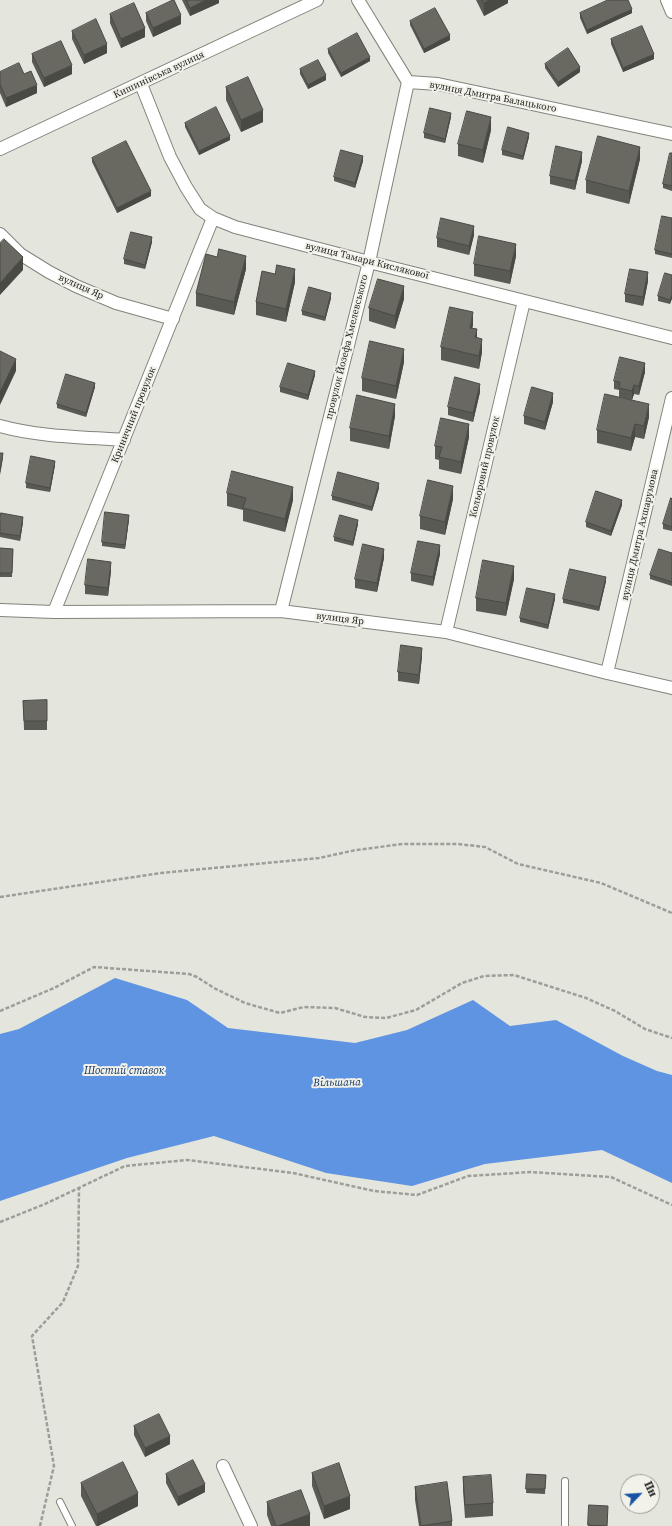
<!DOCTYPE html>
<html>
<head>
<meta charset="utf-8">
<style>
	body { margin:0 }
	#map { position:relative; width:672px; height:1526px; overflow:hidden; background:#e4e5dd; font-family:"Source Serif 4",serif }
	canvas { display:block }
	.north { position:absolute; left:620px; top:1474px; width:40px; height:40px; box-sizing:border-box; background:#f2f2ea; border:1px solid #9c9c96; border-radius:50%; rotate:65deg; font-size:11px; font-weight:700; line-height:16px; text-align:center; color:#1c1c19 }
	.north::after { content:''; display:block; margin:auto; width:14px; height:18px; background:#1752a3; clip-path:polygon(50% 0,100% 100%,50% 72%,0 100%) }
</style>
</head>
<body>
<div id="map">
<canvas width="672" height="1526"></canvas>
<div class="north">Пн</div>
</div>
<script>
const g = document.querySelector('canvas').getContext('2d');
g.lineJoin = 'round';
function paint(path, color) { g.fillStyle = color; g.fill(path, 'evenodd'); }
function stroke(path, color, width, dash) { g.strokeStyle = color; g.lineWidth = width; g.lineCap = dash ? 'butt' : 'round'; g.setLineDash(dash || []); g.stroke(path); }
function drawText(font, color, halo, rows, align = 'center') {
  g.font = font + ' "Source Serif 4",serif'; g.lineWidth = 4; g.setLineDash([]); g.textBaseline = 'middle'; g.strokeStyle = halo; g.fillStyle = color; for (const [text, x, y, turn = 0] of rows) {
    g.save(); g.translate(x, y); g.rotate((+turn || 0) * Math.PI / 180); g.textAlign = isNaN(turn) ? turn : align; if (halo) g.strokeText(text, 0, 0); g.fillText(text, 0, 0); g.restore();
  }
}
paint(new Path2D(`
	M115,978L187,1000L228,1028L355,1043L407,1030L473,1000L510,1026L556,1020L623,1056L657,1071L672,1075V1183L602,1150L485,1164L412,1186L326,1173L214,1136L127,1158L0,1201V1034L19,1029Z`), '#5f94e2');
const lane = new Path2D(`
	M565,1481V1526
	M60,1502L72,1526`);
const street = new Path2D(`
	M358,0L408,82L438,84L672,134
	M667,0L672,12
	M141,84L170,157L186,187L200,209L213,218L235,227L369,262L672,338
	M0,149L317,0
	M0,234L20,254L49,272L76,286L116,303L173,319
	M0,426C40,437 82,437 124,440
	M0,610L54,612L281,611L446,632L607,673L672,688
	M281,611L369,262L408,82
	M54,612L213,218
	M446,632L524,301
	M607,673L672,398
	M223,1466L251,1526`);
stroke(lane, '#83837c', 8);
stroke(street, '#83837c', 14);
stroke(new Path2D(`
	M0,897L161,873L319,858L356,850L403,844H458L485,847L518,864L601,883L672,913
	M0,1011L54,988L94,967L189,974L197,977L214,988L245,1003L280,1013L304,1007L335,1008L365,1017L386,1018L416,1010L462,983L484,976L514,975L586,998L615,1011L645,1029L672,1038
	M0,1222L45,1204L125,1166L187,1160L293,1173L374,1191L417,1195L468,1176L531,1172L611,1177L672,1205
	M40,1526L54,1466L32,1336L63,1302L78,1266L79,1188`), '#9e9e98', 2.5, [4, 2]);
stroke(lane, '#fff', 6);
stroke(street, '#fff', 12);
paint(new Path2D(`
	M182,0H219V3L190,16Z
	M476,0H508V3L484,16Z
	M146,13L181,24L153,37L146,21Z
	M580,13H632L587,34L580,18Z
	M110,14L145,37L121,48L110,23Z
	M410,21L450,40L424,53L410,25Z
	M72,31L107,53L84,64L72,39Z
	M611,39L654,59L623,72L611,44Z
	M328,49L370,61L341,77L328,53Z
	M32,54L72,74L44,87L32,62Z
	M545,64L580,72L558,87L545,68Z
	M300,69L326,80L308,89L300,74Z
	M0,72L24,74L37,93L6,107L0,93Z
	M226,87L263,122L241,132L226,100Z
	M451,117L445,143L424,138V133Z
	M185,123L230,140L199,155L185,127Z
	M491,130L483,163L458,156V144Z
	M529,137L523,160L502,155V150Z
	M672,153V191L663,188V184Z
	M92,158L151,196L117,213L92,162Z
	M640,159L629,204L586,193V180Z
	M363,161L355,188L334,181V177Z
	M582,161L575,190L550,184V176Z
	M672,218V258L655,254V250Z
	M474,235L469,255L437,247V238Z
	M152,242L145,269L124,264V259Z
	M516,256L510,284L474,276V264Z
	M246,269L234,315L196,306V293Z
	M672,275L670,304L658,301V296Z
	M648,281L643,306L625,302V294Z
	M295,282L286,322L256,315V302Z
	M331,298L325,321L302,315V311Z
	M404,299L395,329L369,321V308Z
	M473,325L472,328L477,338L482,352L479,369L441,360V347Z
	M404,362L396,399L362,391V378Z
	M645,372L639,395L634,394L632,400L619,397V390L614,389V381Z
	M315,375L308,400L280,392V387Z
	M95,387L86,417L57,408V404Z
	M480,392L473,422L448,415V407Z
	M553,402L545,430L524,424V416Z
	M395,416L389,449L350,441V428Z
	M649,417L644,439L635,437L631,451L597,443V430Z
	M469,437L461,474L439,469V460L435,459V446Z
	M55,465L50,492L26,488V483Z
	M379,488L372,511L332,500V496Z
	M227,493L293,500L285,532L243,521V510L227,506Z
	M453,499L445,535L420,529V516Z
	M672,499V531L663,529V524Z
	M622,505L611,536L586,527V522Z
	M129,519L125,549L102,546V542Z
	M0,520L23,522L20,541L0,537Z
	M358,524L353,546L334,541V537Z
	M0,548L13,549L12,577H0Z
	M672,553V586L650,579V575Z
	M440,554L433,586L411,581V573Z
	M384,558L377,592L355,588V579Z
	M111,571L108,596L85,594V585Z
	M514,579L506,616L476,611V598Z
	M606,581L599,611L563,603V599Z
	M555,599L548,629L520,622V618Z
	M422,656L419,684L398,681V672Z
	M47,700V730H24L23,701Z
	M134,1426L170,1444L145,1457L134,1435Z
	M312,1473L350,1509L324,1519L312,1486Z
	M166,1474L205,1492L178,1506L166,1483Z
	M527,1474L546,1475L545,1494L526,1493Z
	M463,1477L493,1503V1516L465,1518L463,1490Z
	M81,1483L138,1506L98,1526H96L81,1496Z
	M415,1487L452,1521V1526H419L415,1500Z
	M267,1502L310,1526H271L267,1515Z
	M589,1505L608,1514L607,1526H588Z`), '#5a5a54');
paint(new Path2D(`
	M206,0H219V3L190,16V8Z
	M490,0H508V3L484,16V3Z
	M632,9V13L587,34V30Z
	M181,15V24L153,37V28Z
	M145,28V37L121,48V39Z
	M450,35V40L424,53V49Z
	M107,44V53L84,64V55Z
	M654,54V59L623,72V68Z
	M370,57V61L341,77V73Z
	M72,65V74L44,87V78Z
	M580,67V72L558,87V82Z
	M326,75V80L308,89V85Z
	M37,85V93L6,107V98Z
	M263,110V122L241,132V120Z
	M451,113V117L445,143V139Z
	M491,117V130L483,163V150Z
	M529,133V137L523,160V156Z
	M230,136V140L199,155V151Z
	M640,147V159L629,204V191Z
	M582,152V161L575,190V181Z
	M363,156V161L355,188V183Z
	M151,191V196L117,213V208Z
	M474,226V235L469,255V246Z
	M152,237V242L145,269V265Z
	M516,244V256L510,284V271Z
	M246,256V269L234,315V302Z
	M23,257V270L0,295V283Z
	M295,269V282L286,322V309Z
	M648,272V281L643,306V297Z
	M404,286V299L395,329V316Z
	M331,293V298L325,321V317Z
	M672,294V299L670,304V300Z
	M473,312V325L470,340V328Z
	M477,329V342L475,337Z
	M482,339V352L479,369V356Z
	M404,349V362L396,399V386Z
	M16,359V371L0,405V392Z
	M645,363V372L639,395V386Z
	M315,371V375L308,400V395Z
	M95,383V387L86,417V413Z
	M480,384V392L473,422V413Z
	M634,385V394L632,400V391Z
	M553,393V402L545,430V422Z
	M395,404V416L389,449V436Z
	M649,404V417L644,439V426Z
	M469,424V437L461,474V462Z
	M635,424V437L631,451V438Z
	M3,453V458L0,475V471Z
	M55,461V465L50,492V488Z
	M379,483V488L372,511V507Z
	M453,486V499L445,535V522Z
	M293,487V500L285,532V519Z
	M622,500V505L611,536V531Z
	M129,515V519L125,549V545Z
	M23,517V522L20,541V536Z
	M358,520V524L353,546V542Z
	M440,545V554L433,586V577Z
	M384,549V558L377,592V583Z
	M111,562V571L108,596V588Z
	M514,566V579L506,616V603Z
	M606,577V581L599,611V607Z
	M555,594V599L548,629V625Z
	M422,648V656L419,684V675Z
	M170,1436V1444L145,1457V1448Z
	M205,1484V1492L178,1506V1497Z
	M138,1493V1506L98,1526H97V1514Z
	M350,1496V1509L324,1519V1506Z
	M310,1514V1526H278Z`), '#4a4a45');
const building = new Path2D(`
	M173,0H174L181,15L153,28L146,13Z
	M187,0H206L190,8Z
	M482,0H490L484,3Z
	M608,0H628L632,9L587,30L580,13Z
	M134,3L145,28L121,39L110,14Z
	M435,8L450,35L424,49L410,21Z
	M96,19L107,44L84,55L72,31Z
	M642,26L654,54L623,68L611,39Z
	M357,33L370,57L341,73L328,49Z
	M61,41L72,65L44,78L32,54Z
	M568,48L580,67L558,82L545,64Z
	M318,60L326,75L308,85L300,69Z
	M19,63L24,74L31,71L37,85L6,98L0,84V72Z
	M248,77L263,110L241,120L226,87Z
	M216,107L230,136L199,151L185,123Z
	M430,108L451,113L445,139L424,133Z
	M467,111L491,117L483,150L458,144Z
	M508,127L529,133L523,156L502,150Z
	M598,136L640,147L629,191L586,180Z
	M126,141L151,191L117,208L92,158Z
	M556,146L582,152L575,181L550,176Z
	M341,150L363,156L355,183L334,177Z
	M670,153H672V186L663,184Z
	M662,216L672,218V254L655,250Z
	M441,218L474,226L469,246L437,238Z
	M131,232L152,237L145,265L124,259Z
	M479,236L516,244L510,271L474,264Z
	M4,239L23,257L0,283V243Z
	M219,249L246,256L234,302L196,293L206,254L217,257Z
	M277,265L295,269L286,309L256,302L262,271L275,274Z
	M630,269L648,272L643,297L625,294Z
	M665,273L672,275V294L670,300L658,296Z
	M378,279L404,286L395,316L369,308Z
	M309,287L331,293L325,317L302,311Z
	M450,307L473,312L470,328L477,329L475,337L482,339L479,356L441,347Z
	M370,341L404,349L396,386L362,378Z
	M0,351L16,359L0,392Z
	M620,357L645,363L639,386L634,385L632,391L619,388L620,382L614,381Z
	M288,363L315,371L308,395L280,387Z
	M66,374L95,383L86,413L57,404Z
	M455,377L480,384L473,413L448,407Z
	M532,387L553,393L545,422L524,416Z
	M605,394L649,404L644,426L635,424L631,438L597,430Z
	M357,395L395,404L389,436L350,428Z
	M441,418L469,424L461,462L439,457L442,447L435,446Z
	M0,453H3L0,471Z
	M31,456L55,461L50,488L26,483Z
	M232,471L293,487L285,519L243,508L246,498L227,493Z
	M338,472L379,483L372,507L332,496Z
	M428,480L453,486L445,522L420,516Z
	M596,491L622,500L611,531L586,522Z
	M671,498L672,499V527L663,524Z
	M105,512L129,515L125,545L102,542Z
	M1,513L23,517L20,536L0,533V520Z
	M340,515L358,520L353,542L334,537Z
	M418,541L440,545L433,577L411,573Z
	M363,544L384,549L377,583L355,579Z
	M0,548L13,549L12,573H0Z
	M659,549L672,553V582L650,575Z
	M88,559L111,562L108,588L85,585Z
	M483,560L514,566L506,603L476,598Z
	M570,569L606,577L599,607L563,599Z
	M527,588L555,594L548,625L520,618Z
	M401,645L422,648L419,675L398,672Z
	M47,700V721H24L23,701Z
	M159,1414L170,1436L145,1448L134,1426Z
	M193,1460L205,1484L178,1497L166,1474Z
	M123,1462L138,1493L97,1514L81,1483Z
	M339,1463L350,1496L324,1506L312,1473Z
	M527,1474L546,1475L545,1489H526Z
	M491,1475L493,1503L465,1505L463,1477Z
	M447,1482L452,1521L421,1526L415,1487Z
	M301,1490L310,1514L278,1526H276L267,1502Z
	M589,1505L608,1506L607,1526L588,1525Z`);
paint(building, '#696962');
stroke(building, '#4a4a45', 1);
drawText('10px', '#1c1c19', '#f2f2ea', [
	["Кишинівська вулиця",159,75,-25],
	["вулиця Дмитра Балацького",493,97,11],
	["вулиця Тамари Кислякової",367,261,14],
	["вулиця Яр",81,287,24],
	["провулок Йозефа Хмелевського",347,347,-76],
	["Криничний провулок",134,415,-68],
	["Кольоровий провулок",485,467,-77],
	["вулиця Дмитра Ахшарумова",640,535,-77],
	["вулиця Яр",340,619,7]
]);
drawText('italic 11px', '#0a2e5e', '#f2f2ea', [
	["Шостий ставок",124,1071],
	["Вільшана",337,1083,-1]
]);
</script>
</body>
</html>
